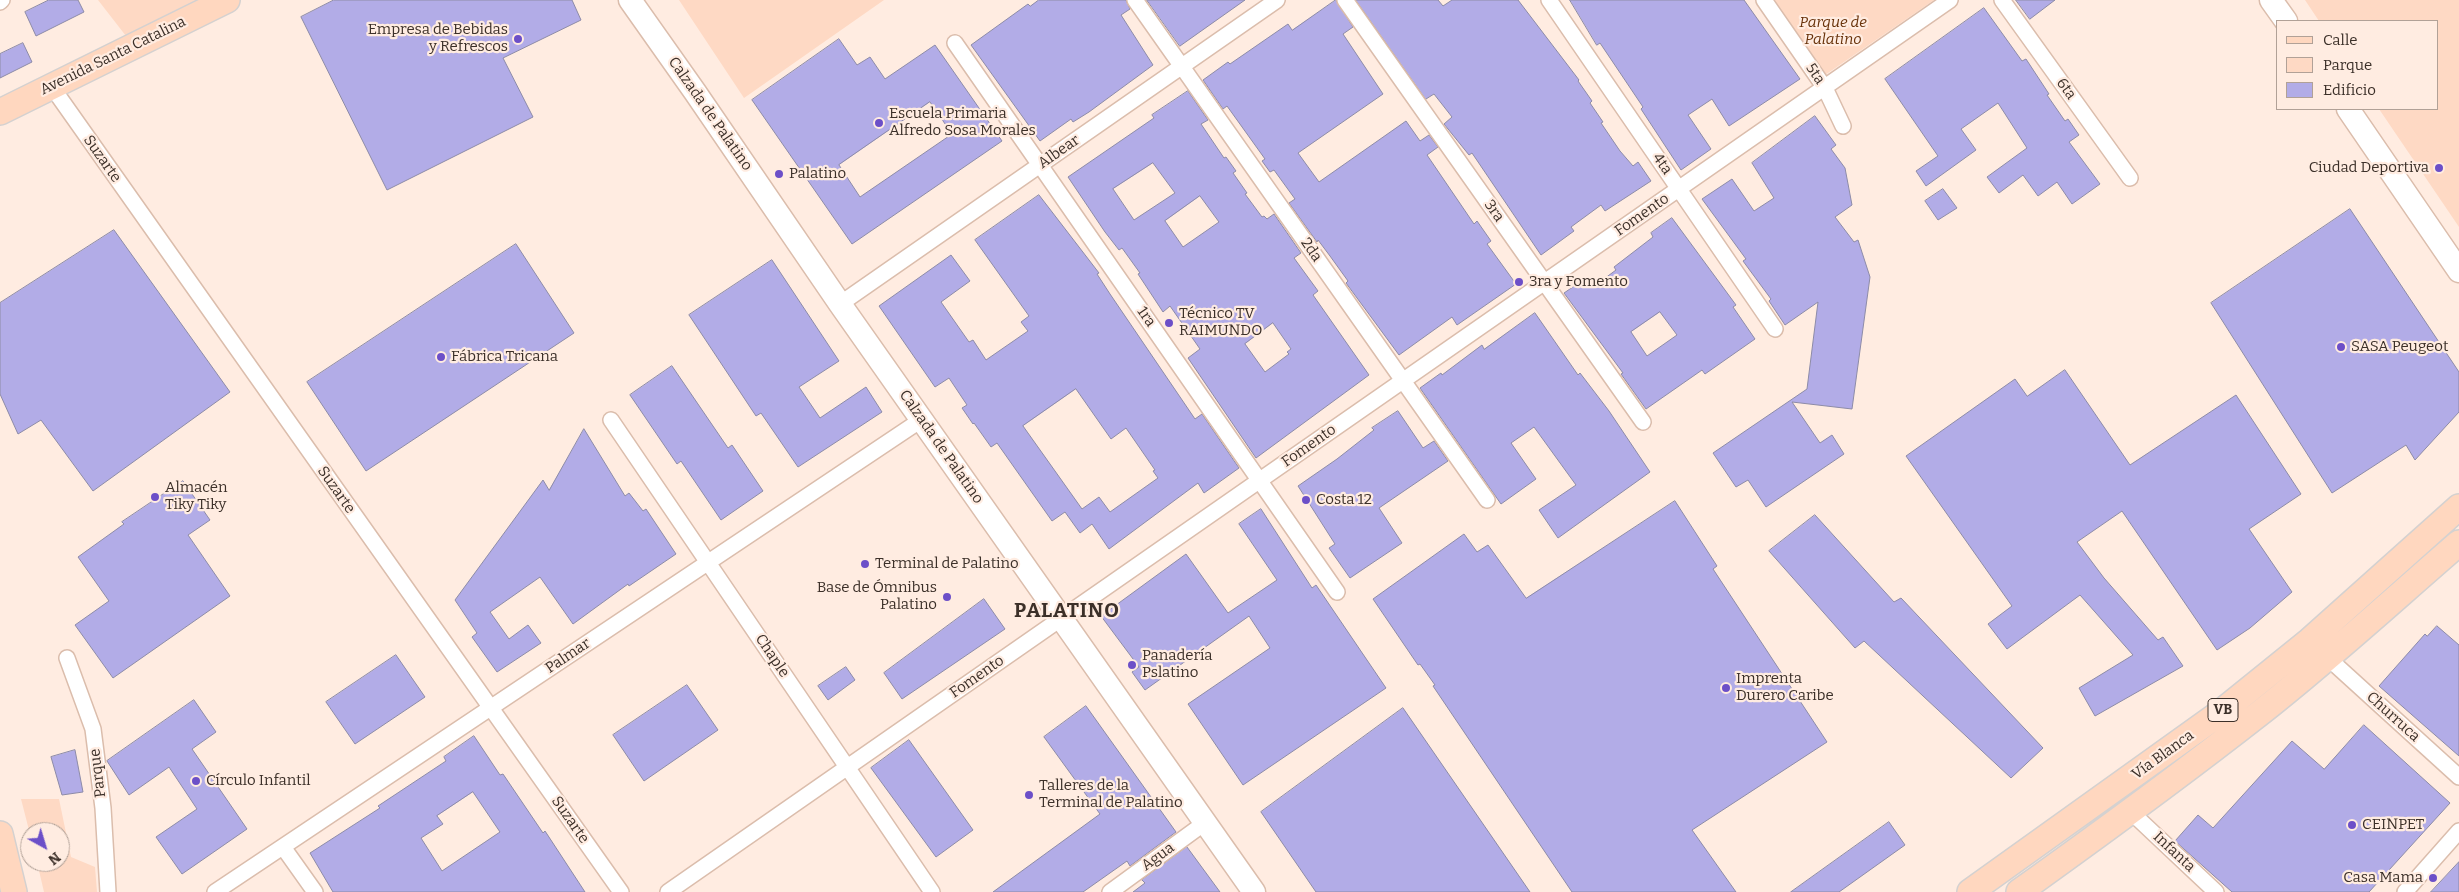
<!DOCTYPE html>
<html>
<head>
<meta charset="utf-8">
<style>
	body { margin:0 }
	#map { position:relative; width:2459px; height:892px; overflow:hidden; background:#ffece1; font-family:Bitter,serif }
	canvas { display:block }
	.legend { position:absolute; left:2276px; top:20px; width:162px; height:90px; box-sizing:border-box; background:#ffece1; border:1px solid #b1a197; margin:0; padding:6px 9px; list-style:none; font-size:15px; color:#3c3029 }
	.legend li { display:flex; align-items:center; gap:10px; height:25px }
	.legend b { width:25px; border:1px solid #b1a197 }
	.north { position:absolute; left:20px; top:822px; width:50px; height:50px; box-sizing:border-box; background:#ffece1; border:1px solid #b1a197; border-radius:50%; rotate:141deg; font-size:14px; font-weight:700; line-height:20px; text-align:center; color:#3c3029 }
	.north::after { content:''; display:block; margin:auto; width:18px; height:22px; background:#6c4fc8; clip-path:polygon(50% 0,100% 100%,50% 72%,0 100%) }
</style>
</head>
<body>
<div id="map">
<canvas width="2459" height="892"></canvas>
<ul class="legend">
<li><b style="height:6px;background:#ffd7bf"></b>Calle</li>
<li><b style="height:14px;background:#fed9c4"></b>Parque</li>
<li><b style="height:14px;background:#b2ace7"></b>Edificio</li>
</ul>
<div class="north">N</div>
</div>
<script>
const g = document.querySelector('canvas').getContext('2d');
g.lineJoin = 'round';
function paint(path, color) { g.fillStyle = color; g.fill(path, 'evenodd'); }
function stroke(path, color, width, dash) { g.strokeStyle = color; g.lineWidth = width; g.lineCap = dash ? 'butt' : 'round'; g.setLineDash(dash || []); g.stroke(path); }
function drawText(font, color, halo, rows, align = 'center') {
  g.font = font + ' Bitter,serif'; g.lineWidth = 4.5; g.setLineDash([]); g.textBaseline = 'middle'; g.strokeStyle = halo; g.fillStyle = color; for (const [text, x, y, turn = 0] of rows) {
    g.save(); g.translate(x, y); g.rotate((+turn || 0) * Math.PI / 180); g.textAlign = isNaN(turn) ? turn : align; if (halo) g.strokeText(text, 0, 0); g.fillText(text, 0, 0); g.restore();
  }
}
paint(new Path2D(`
	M98,0H197L126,36Z
	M679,0H884L744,98Z
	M1774,0H1934L1825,75Z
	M2305,0H2459V227L2379,109H2438V21H2319Z
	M21,799H59L71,857L95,867L97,892H44L37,862H60V832L30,834Z`), '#fed9c4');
const building = new Path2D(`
	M49,0H78L84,12L36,36L25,12Z
	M334,0H572L581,20L503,58L533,117L387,190L301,17Z
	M1039,0H1126L1130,9L1121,15L1153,65L1089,112L1073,122L1071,119L1040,141L971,45L1028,4L1030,6Z
	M1147,0H1245L1180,46Z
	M1336,0L1353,27L1343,34L1383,94L1298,153L1319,182L1406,121L1420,141L1429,135L1438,147L1427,155L1474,224L1477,221L1491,241L1487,244L1516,284L1457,325L1452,317L1399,355L1346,283L1348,281L1330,256L1318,240L1317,242L1289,203L1295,199L1274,170L1270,172L1262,161L1265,159L1227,106L1223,109L1203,80L1228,62L1230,64L1288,24L1292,30Z
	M1356,0H1438L1443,6L1452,0H1518L1579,80L1578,81L1592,101L1590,103L1603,122L1601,123L1620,151L1633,166L1638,162L1651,181L1605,211L1601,205L1571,227L1574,231L1541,255L1472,153L1469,155L1444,124L1452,117L1434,94L1426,99Z
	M1570,0H1744L1800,79L1729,126L1712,99L1688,115L1711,149L1681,170L1641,109L1643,107L1600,43L1597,45Z
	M2016,0H2055L2030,19Z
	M1984,8L2022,61L2026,59L2049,94L2047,95L2065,121L2068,119L2079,135L2069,142L2100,184L2072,204L2057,182L2038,196L2023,175L1999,193L1987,177L2027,148L1998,103L1961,129L1976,150L1926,186L1916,171L1938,156L1885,79Z
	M839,39L857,65L870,57L885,79L935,45L1002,141L852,244L752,100ZM930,102L952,134L860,197L839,165Z
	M23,43L32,62L0,78V54Z
	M1188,91L1208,120L1201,124L1224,158L1226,157L1236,171L1233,173L1247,193L1245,194L1262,217L1264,216L1267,219L1274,214L1301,253L1294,258L1318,291L1313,295L1369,375L1256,458L1188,358L1200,349L1170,306L1163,312L1138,274L1140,273L1122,248L1119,250L1105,232L1068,177L1154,118L1152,115ZM1153,163L1175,193L1134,220L1113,189ZM1200,196L1219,222L1183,247L1165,221ZM1273,323L1291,349L1287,352L1289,354L1265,372L1245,344Z
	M1815,116L1836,145L1831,149L1845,168L1852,205L1835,217L1854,242L1858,240L1870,277L1852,409L1792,402L1820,443L1832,435L1844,454L1766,507L1748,480L1736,487L1713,453L1807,389L1818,302L1785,325L1769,301L1771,299L1743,261L1746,259L1702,199L1732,179L1754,211L1774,198L1752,163Z
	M1943,189L1957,208L1938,220L1925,201Z
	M1039,195L1099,273L1097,274L1110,294L1195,419L1202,414L1239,468L1204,493L1198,483L1109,549L1092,524L1080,533L1065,512L1052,521L997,443L991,447L974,423L973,424L962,408L967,405L949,378L935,387L879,306L951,255L970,281L941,302L969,342L973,340L986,360L1028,331L1021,322L1029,316L975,240ZM1076,389L1111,439L1126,428L1155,470L1153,471L1158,478L1110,512L1099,497L1082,509L1023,426Z
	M2350,209L2459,372V412L2415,460L2406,445L2332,493L2211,303Z
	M1672,218L1736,305L1733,307L1755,339L1705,374L1702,370L1646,409L1621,374L1623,373L1564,293L1586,278L1593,287L1616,270L1614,267L1653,237L1651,233ZM1660,312L1677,335L1647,356L1631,332Z
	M114,230L230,392L93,491L41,420L18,434L0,394V303Z
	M516,244L574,333L366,471L307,382Z
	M772,260L839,361L799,387L820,418L866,387L882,412L798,467L761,413L756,416L689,315Z
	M1535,313L1578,375L1580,373L1609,411L1650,472L1558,538L1539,510L1576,485L1534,427L1511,443L1536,479L1501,504L1420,388L1441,373L1442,375L1482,345L1484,349Z
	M672,366L728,448L732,445L763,491L721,520L681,461L677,464L630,395Z
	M2065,370L2130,465L2236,395L2301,494L2249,529L2292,592L2250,628L2217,650L2122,511L2077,542L2104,578L2158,640L2163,637L2183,666L2095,716L2079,688L2133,655L2080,595L2007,649L1988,624L2012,606L1906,456L2015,379L2027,396Z
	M1398,411L1423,448L1434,441L1448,461L1379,508L1402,543L1350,578L1329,548L1335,544L1298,486L1337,459L1374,430L1372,428Z
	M584,429L625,496L629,493L643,511L646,509L676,554L629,586L628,584L573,624L540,577L490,612L509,639L528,625L541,643L497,672L472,637L477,633L455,600L543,480L549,490Z
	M183,481L210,520L188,535L230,596L113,678L75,625L109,601L78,557L124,524L122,522Z
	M1675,501L1717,566L1713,569L1827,742L1692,830L1736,892H1572L1433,686L1435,685L1420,664L1418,665L1373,599L1464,534L1477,552L1488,545L1526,598Z
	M1261,509L1312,588L1316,585L1386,688L1243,785L1188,704L1270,648L1249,616L1145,690L1132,672L1139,667L1101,616L1186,554L1228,613L1277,580L1239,524Z
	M1815,515L1894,602L1901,598L2043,748L2011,778L1864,641L1855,648L1769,551Z
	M984,599L1005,629L902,699L884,673Z
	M2437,626L2459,645V756L2379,686L2425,634L2427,636Z
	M396,655L425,697L355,744L326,702Z
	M846,667L855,680L828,700L818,686Z
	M687,685L718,730L644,781L613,735Z
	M194,700L216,732L192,749L247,829L182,874L156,837L197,809L169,767L129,795L107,761Z
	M1086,706L1176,832L1130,866L1127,861L1083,892H993L1100,814L1044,737Z
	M1403,708L1530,892H1316L1261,812Z
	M2364,725L2450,803L2369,892H2232L2175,841L2198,815L2213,828L2292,741L2324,769Z
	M474,736L500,775L503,774L543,833L545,831L585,892H333L310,853L380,808L378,806L446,761L444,757ZM473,792L500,832L442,871L421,838L443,824L437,816Z
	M909,740L973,830L936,857L871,768Z
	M75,750L83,792L62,795L51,757Z
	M1889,822L1905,845L1839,892H1791Z
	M1187,847L1220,892H1133L1145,883L1142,880Z
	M2459,862V892H2431Z`);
paint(building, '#b2ace7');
stroke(building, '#8d8ba7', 1);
const street = new Path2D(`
	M1135,0L1487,500
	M1345,0L1643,422
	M1549,0L1775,329
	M1764,0L1825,88L1843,126
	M2002,0L2130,178
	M0,2L2,0
	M955,43L1337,592
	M52,87L621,892
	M840,304L1277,0
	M611,420L932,892
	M67,658L93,729L103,808L108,892
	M2328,658L2459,777
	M2131,812L2216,892
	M283,847L315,892
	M215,892L921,420
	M668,892L1950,0
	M1110,892L1206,822
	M2405,892L2459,831`);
const secondary = new Path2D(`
	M630,0L695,92L840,304L1254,892
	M2271,0L2286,21
	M2348,109L2459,271`);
const primary = new Path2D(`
	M0,112L227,0
	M0,834L14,892
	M1970,892L2220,713L2308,642L2459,507
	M2019,892C2100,834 2181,775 2260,713C2329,659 2393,600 2459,543`);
stroke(street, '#dbbdac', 18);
stroke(secondary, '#dbbdac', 25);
stroke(primary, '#d4d1d0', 28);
stroke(street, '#fff', 15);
stroke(secondary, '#fff', 22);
stroke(primary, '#ffd7bf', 25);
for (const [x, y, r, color] of [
	[518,39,5,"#6c4fc8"],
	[879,123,5,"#6c4fc8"],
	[2439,168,5,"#6c4fc8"],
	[779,174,5,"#6c4fc8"],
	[1519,282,5,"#6c4fc8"],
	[1169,323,5,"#6c4fc8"],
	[2341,347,5,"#6c4fc8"],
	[441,357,5,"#6c4fc8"],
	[155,497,5,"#6c4fc8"],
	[1306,500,5,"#6c4fc8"],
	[865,564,5,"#6c4fc8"],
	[947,597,5,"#6c4fc8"],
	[1132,665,5,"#6c4fc8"],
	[1726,688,5,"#6c4fc8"],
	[196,781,5,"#6c4fc8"],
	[1029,795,5,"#6c4fc8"],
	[2352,825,5,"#6c4fc8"],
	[2433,878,5,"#6c4fc8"]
]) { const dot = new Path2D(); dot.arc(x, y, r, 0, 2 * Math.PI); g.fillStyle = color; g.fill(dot); stroke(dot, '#ffece1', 2); }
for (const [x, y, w] of [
	[2223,710,30]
]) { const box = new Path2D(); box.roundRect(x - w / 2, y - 11.5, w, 23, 4); g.fillStyle = '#ffece1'; g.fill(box); stroke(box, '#3c3029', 1); }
drawText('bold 14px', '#3c3029', null, [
	["VB",2223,710]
]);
drawText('italic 15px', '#69330b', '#ffece1', [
	["Parque de",1833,23],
	["Palatino",1833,40]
]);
drawText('15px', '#3c3029', '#ffece1', [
	["Empresa de Bebidas",508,30,"right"],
	["y Refrescos",508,47,"right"],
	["Escuela Primaria",889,114],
	["Alfredo Sosa Morales",889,131],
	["Ciudad Deportiva",2429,168,"right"],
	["Palatino",789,174],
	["3ra y Fomento",1529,282],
	["Técnico TV",1179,314],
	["RAIMUNDO",1179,331],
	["SASA Peugeot",2351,347],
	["Fábrica Tricana",451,357],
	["Almacén",165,488],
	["Tiky Tiky",165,505],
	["Costa 12",1316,500],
	["Terminal de Palatino",875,564],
	["Base de Ómnibus",937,588,"right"],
	["Palatino",937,605,"right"],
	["Panadería",1142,656],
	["Pslatino",1142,673],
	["Imprenta",1736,679],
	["Durero Caribe",1736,696],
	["Círculo Infantil",206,781],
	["Talleres de la",1039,786],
	["Terminal de Palatino",1039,803],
	["CEINPET",2362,825],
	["Casa Mama",2423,878,"right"]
], 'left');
drawText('15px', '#3c3029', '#ffece1', [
	["Avenida Santa Catalina",113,56,-26],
	["5ta",1815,74,56],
	["6ta",2066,89,54],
	["Calzada de Palatino",710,114,55],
	["Albear",1059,152,-35],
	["Suzarte",102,159,55],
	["4ta",1662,164,55],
	["3ra",1494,211,55],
	["Fomento",1642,215,-35],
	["2da",1311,250,55],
	["1ra",1146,317,55],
	["Fomento",1309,446,-35],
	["Calzada de Palatino",941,447,55],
	["Suzarte",336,490,55],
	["Palmar",568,656,-34],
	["Chaple",772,656,56],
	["Fomento",977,677,-35],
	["Churruca",2393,717,42],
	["Vía Blanca",2163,755,-36],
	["Parque",98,773,-97],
	["Suzarte",570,820,55],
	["Infanta",2174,852,43],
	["Agua",1158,857,-36]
]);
g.letterSpacing = '1px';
drawText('bold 20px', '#3c3029', '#ffece1', [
	["PALATINO",1067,611]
]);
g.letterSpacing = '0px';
</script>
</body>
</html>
